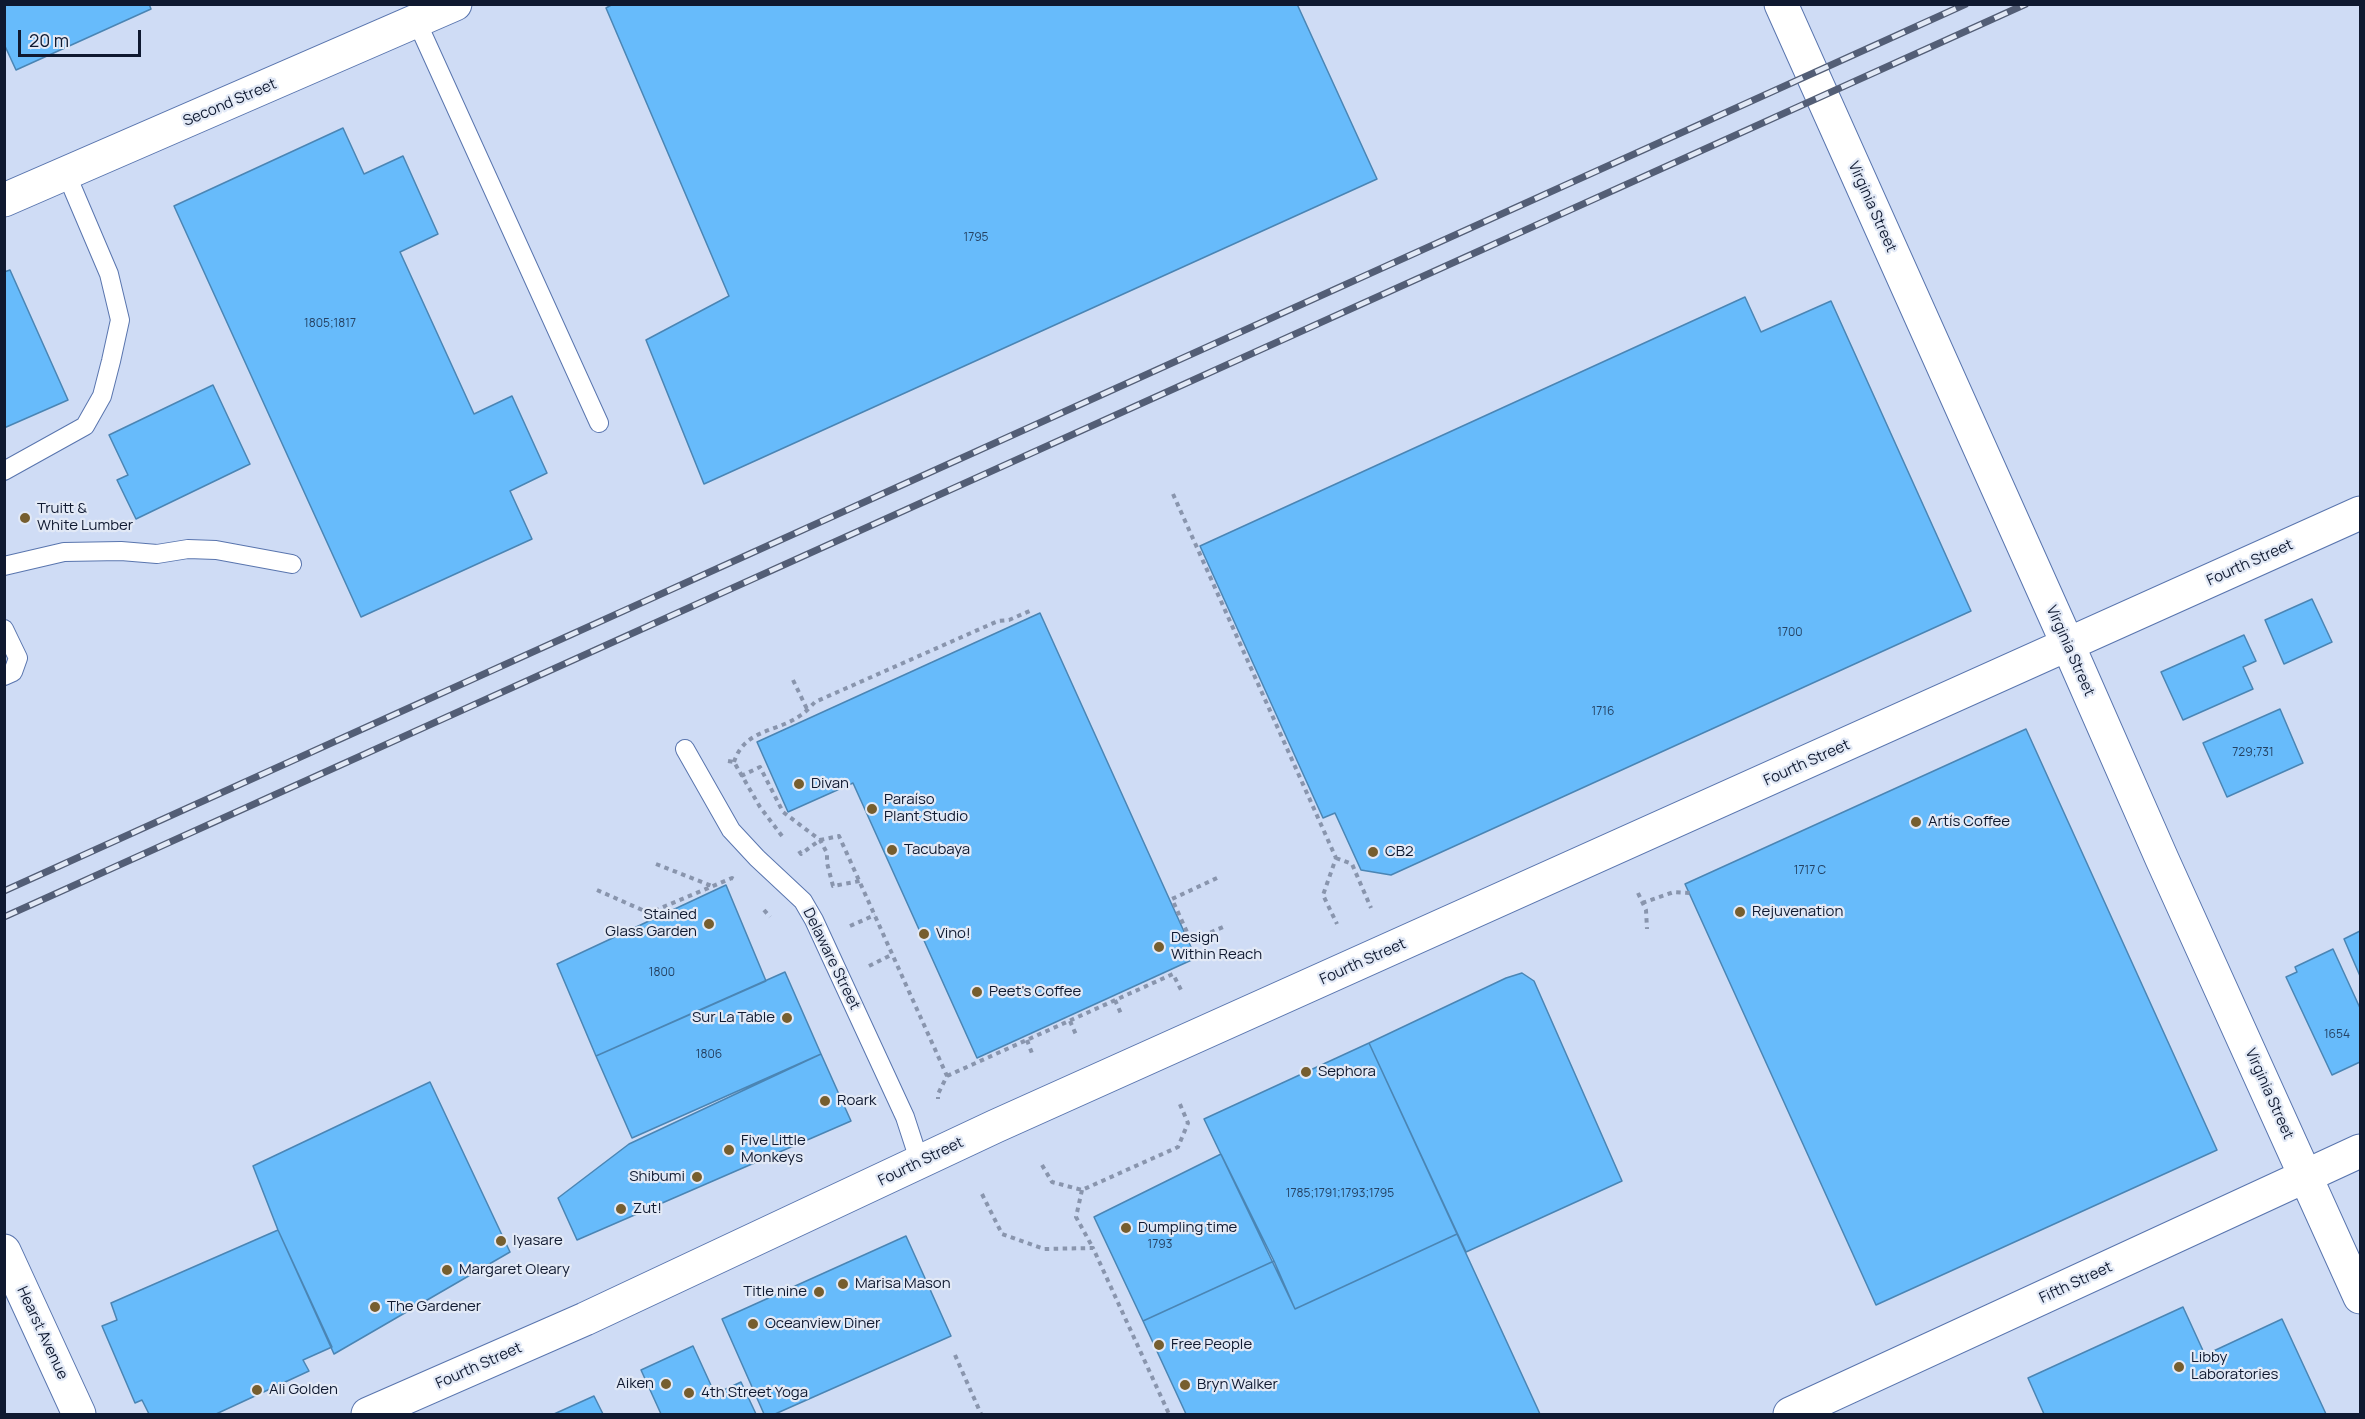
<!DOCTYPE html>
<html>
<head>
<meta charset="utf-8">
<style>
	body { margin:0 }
	#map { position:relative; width:2365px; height:1419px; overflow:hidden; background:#cfdcf5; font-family:Manrope,sans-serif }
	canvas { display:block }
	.frame { position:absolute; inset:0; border:6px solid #0f1930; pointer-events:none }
	.scale { position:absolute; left:18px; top:30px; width:123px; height:27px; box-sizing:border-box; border:3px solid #0f1930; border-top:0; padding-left:8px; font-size:18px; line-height:21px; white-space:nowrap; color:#0f1930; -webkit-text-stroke:4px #e2e9f6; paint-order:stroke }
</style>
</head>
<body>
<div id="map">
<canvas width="2365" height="1419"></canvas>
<div class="frame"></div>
<div class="scale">20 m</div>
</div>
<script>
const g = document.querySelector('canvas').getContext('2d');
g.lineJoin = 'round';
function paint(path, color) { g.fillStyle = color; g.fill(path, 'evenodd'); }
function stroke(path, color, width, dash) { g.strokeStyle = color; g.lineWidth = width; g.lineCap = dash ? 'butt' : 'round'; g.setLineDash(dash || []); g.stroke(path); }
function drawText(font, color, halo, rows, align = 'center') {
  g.font = font + ' Manrope,sans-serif'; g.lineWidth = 4.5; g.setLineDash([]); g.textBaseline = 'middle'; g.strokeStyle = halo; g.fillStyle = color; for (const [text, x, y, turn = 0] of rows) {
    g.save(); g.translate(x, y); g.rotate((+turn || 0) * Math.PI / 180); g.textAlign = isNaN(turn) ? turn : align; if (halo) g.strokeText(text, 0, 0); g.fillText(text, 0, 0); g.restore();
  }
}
const building = new Path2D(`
	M4,4H149L151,9L16,70L4,44Z
	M613,4H1297L1377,179L704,484L646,340L729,296L606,8Z
	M343,128L364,174L403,156L438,234L400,252L474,414L512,396L547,473L510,491L532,539L361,617L174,206Z
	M10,270L68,400L4,428V272Z
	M1745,297L1761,332L1831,301L1971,611L1391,875L1361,870L1335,813L1323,818L1200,546Z
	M213,385L250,464L136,519L117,480L128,475L109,435Z
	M2312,599L2332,642L2284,664L2265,620Z
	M1040,613L1196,958L977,1058L853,783L788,812L757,742Z
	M2244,635L2256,661L2243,667L2253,689L2183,720L2161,672Z
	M2280,709L2303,763L2227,797L2203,743Z
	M2026,729L2217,1150L1876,1305L1685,884Z
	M726,885L766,981L596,1056L557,964Z
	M2360,931V976L2344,939Z
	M2333,949L2360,1008V1062L2332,1075L2286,977L2297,972L2295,967Z
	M785,972L821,1054L632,1138L596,1056Z
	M1522,973L1534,981L1622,1181L1466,1252L1369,1043L1506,978Z
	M1369,1043L1457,1234L1295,1309L1204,1119Z
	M821,1054L851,1121L577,1240L558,1198L629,1144Z
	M430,1082L510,1252L334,1354L278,1230L253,1166Z
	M1221,1154L1274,1261L1143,1321L1094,1217Z
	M278,1230L332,1347L303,1360L309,1371L216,1414H149L142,1400L135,1403L102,1326L117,1320L111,1303Z
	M1457,1234L1540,1414H1186L1143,1321L1274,1261L1295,1309Z
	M906,1236L951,1336L775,1414H764L722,1319Z
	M2183,1307L2205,1355L2282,1319L2326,1414H2044L2028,1378Z
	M693,1346L715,1394L741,1382L756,1414H661L641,1370Z
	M594,1396L603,1414H554Z`);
paint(building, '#67bbfb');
stroke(building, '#4a85b4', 1.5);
const service = new Path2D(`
	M417,22L599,423
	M4,471L85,426L102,396L111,361L120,320L109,274L66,173
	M4,566L64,552L121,551L157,554L188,549L216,550L292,564
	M4,629L18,658L13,672L4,676
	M685,749L731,830L757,858L803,901L814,920L905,1117L920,1163`);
const minor = new Path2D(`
	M1781,4L2068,645L2162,859L2360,1297
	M4,200L455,4
	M368,1414L585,1319L996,1126L2360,513
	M1790,1414L2360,1151`);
const tertiary = new Path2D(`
	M4,1251L79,1414`);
stroke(service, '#5975ae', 20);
stroke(minor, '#5975ae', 35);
stroke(tertiary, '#5975ae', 35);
stroke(new Path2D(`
	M1173,494L1336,858L1323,895L1337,924
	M793,680L807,709
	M728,761L734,762L760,807L782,836
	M734,762C745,728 777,733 801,715C806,712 811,706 815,702L998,621L1009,620L1032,610
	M741,776L760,767L783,812L820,840L827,853V863L833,886L860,881
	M799,851L801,854L820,840L839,836L947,1076L938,1094V1099
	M1336,858L1352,864L1371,908
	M656,864L712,886
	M1217,878L1172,899L1191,941L1223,927
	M597,890L649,913L732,878L734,879
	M1638,893L1646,910L1647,929
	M1642,903L1674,892L1690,893
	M764,910L770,917
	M850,926L875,915
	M869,966L893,954
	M1115,1000L1122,1016
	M1070,1021L1077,1037
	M1027,1040L1033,1056
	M947,1076L1173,974L1181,990
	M1042,1165L1052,1182L1082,1190L1178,1147L1188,1123L1179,1102
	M1082,1190L1076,1217L1093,1248
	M982,1194L1002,1234L1044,1249L1093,1248L1169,1414
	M955,1355L981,1414`), '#8995ad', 4, [4.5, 4.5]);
stroke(service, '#fff', 18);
stroke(minor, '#fff', 33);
stroke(tertiary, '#fff', 33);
const rail = new Path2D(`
	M4,891L1966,4
	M4,917L2026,4`);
stroke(rail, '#535e76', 7);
stroke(rail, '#e2e9f6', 4.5, [14]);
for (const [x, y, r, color] of [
	[25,518,6,"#765e2f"],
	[799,784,6,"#765e2f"],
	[872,809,6,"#765e2f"],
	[1916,822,6,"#765e2f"],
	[892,850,6,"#765e2f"],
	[1373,852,6,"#765e2f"],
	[1740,912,6,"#765e2f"],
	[709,924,6,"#765e2f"],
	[924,934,6,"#765e2f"],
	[1159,947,6,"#765e2f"],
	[977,992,6,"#765e2f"],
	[787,1018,6,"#765e2f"],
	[1306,1072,6,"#765e2f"],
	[825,1101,6,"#765e2f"],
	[729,1150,6,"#765e2f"],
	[697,1177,6,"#765e2f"],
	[621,1209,6,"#765e2f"],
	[1126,1228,6,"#765e2f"],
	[501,1241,6,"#765e2f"],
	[447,1270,6,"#765e2f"],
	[843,1284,6,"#765e2f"],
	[819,1292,6,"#765e2f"],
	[375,1307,6,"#765e2f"],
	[753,1324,6,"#765e2f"],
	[1159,1345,6,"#765e2f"],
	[2179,1367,6,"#765e2f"],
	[666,1384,6,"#765e2f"],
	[1185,1385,6,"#765e2f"],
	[257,1390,6,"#765e2f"],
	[689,1393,6,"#765e2f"]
]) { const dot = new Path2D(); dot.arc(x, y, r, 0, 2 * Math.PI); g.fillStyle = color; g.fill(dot); stroke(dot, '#e2e9f6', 2); }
drawText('12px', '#254263', null, [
	["1795",976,238],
	["1805;1817",330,324],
	["1700",1790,633],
	["1716",1603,712],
	["729;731",2253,753],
	["1717 C",1810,871],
	["1800",662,973],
	["1654",2337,1035],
	["1806",709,1055],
	["1785;1791;1793;1795",1340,1194],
	["1793",1160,1245]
]);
drawText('15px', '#0f1930', '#e2e9f6', [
	["Second Street",230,103,-23],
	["Virginia Street",1872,207,66],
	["Fourth Street",2250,563,-24],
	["Virginia Street",2070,651,66],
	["Fourth Street",1807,763,-24],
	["Delaware Street",831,959,64],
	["Fourth Street",1363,962,-24],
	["Virginia Street",2269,1094,66],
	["Fourth Street",921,1162,-26],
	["Fifth Street",2076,1283,-25],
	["Hearst Avenue",42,1333,65],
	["Fourth Street",479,1366,-24]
]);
drawText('15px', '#0f1930', '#e2e9f6', [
	["Truitt &",37,509],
	["White Lumber",37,526],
	["Divan",811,784],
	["Paraíso",884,800],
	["Plant Studio",884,817],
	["Artís Coffee",1928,822],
	["Tacubaya",904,850],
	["CB2",1385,852],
	["Rejuvenation",1752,912],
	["Stained",697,915,"right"],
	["Glass Garden",697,932,"right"],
	["Vino!",936,934],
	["Design",1171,938],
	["Within Reach",1171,955],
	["Peet's Coffee",989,992],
	["Sur La Table",775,1018,"right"],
	["Sephora",1318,1072],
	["Roark",837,1101],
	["Five Little",741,1141],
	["Monkeys",741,1158],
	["Shibumi",685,1177,"right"],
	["Zut!",633,1209],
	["Dumpling time",1138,1228],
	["Iyasare",513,1241],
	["Margaret Oleary",459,1270],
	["Marisa Mason",855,1284],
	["Title nine",807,1292,"right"],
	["The Gardener",387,1307],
	["Oceanview Diner",765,1324],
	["Free People",1171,1345],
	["Libby",2191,1358],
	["Laboratories",2191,1375],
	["Aiken",654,1384,"right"],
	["Bryn Walker",1197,1385],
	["Ali Golden",269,1390],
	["4th Street Yoga",701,1393]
], 'left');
</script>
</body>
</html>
